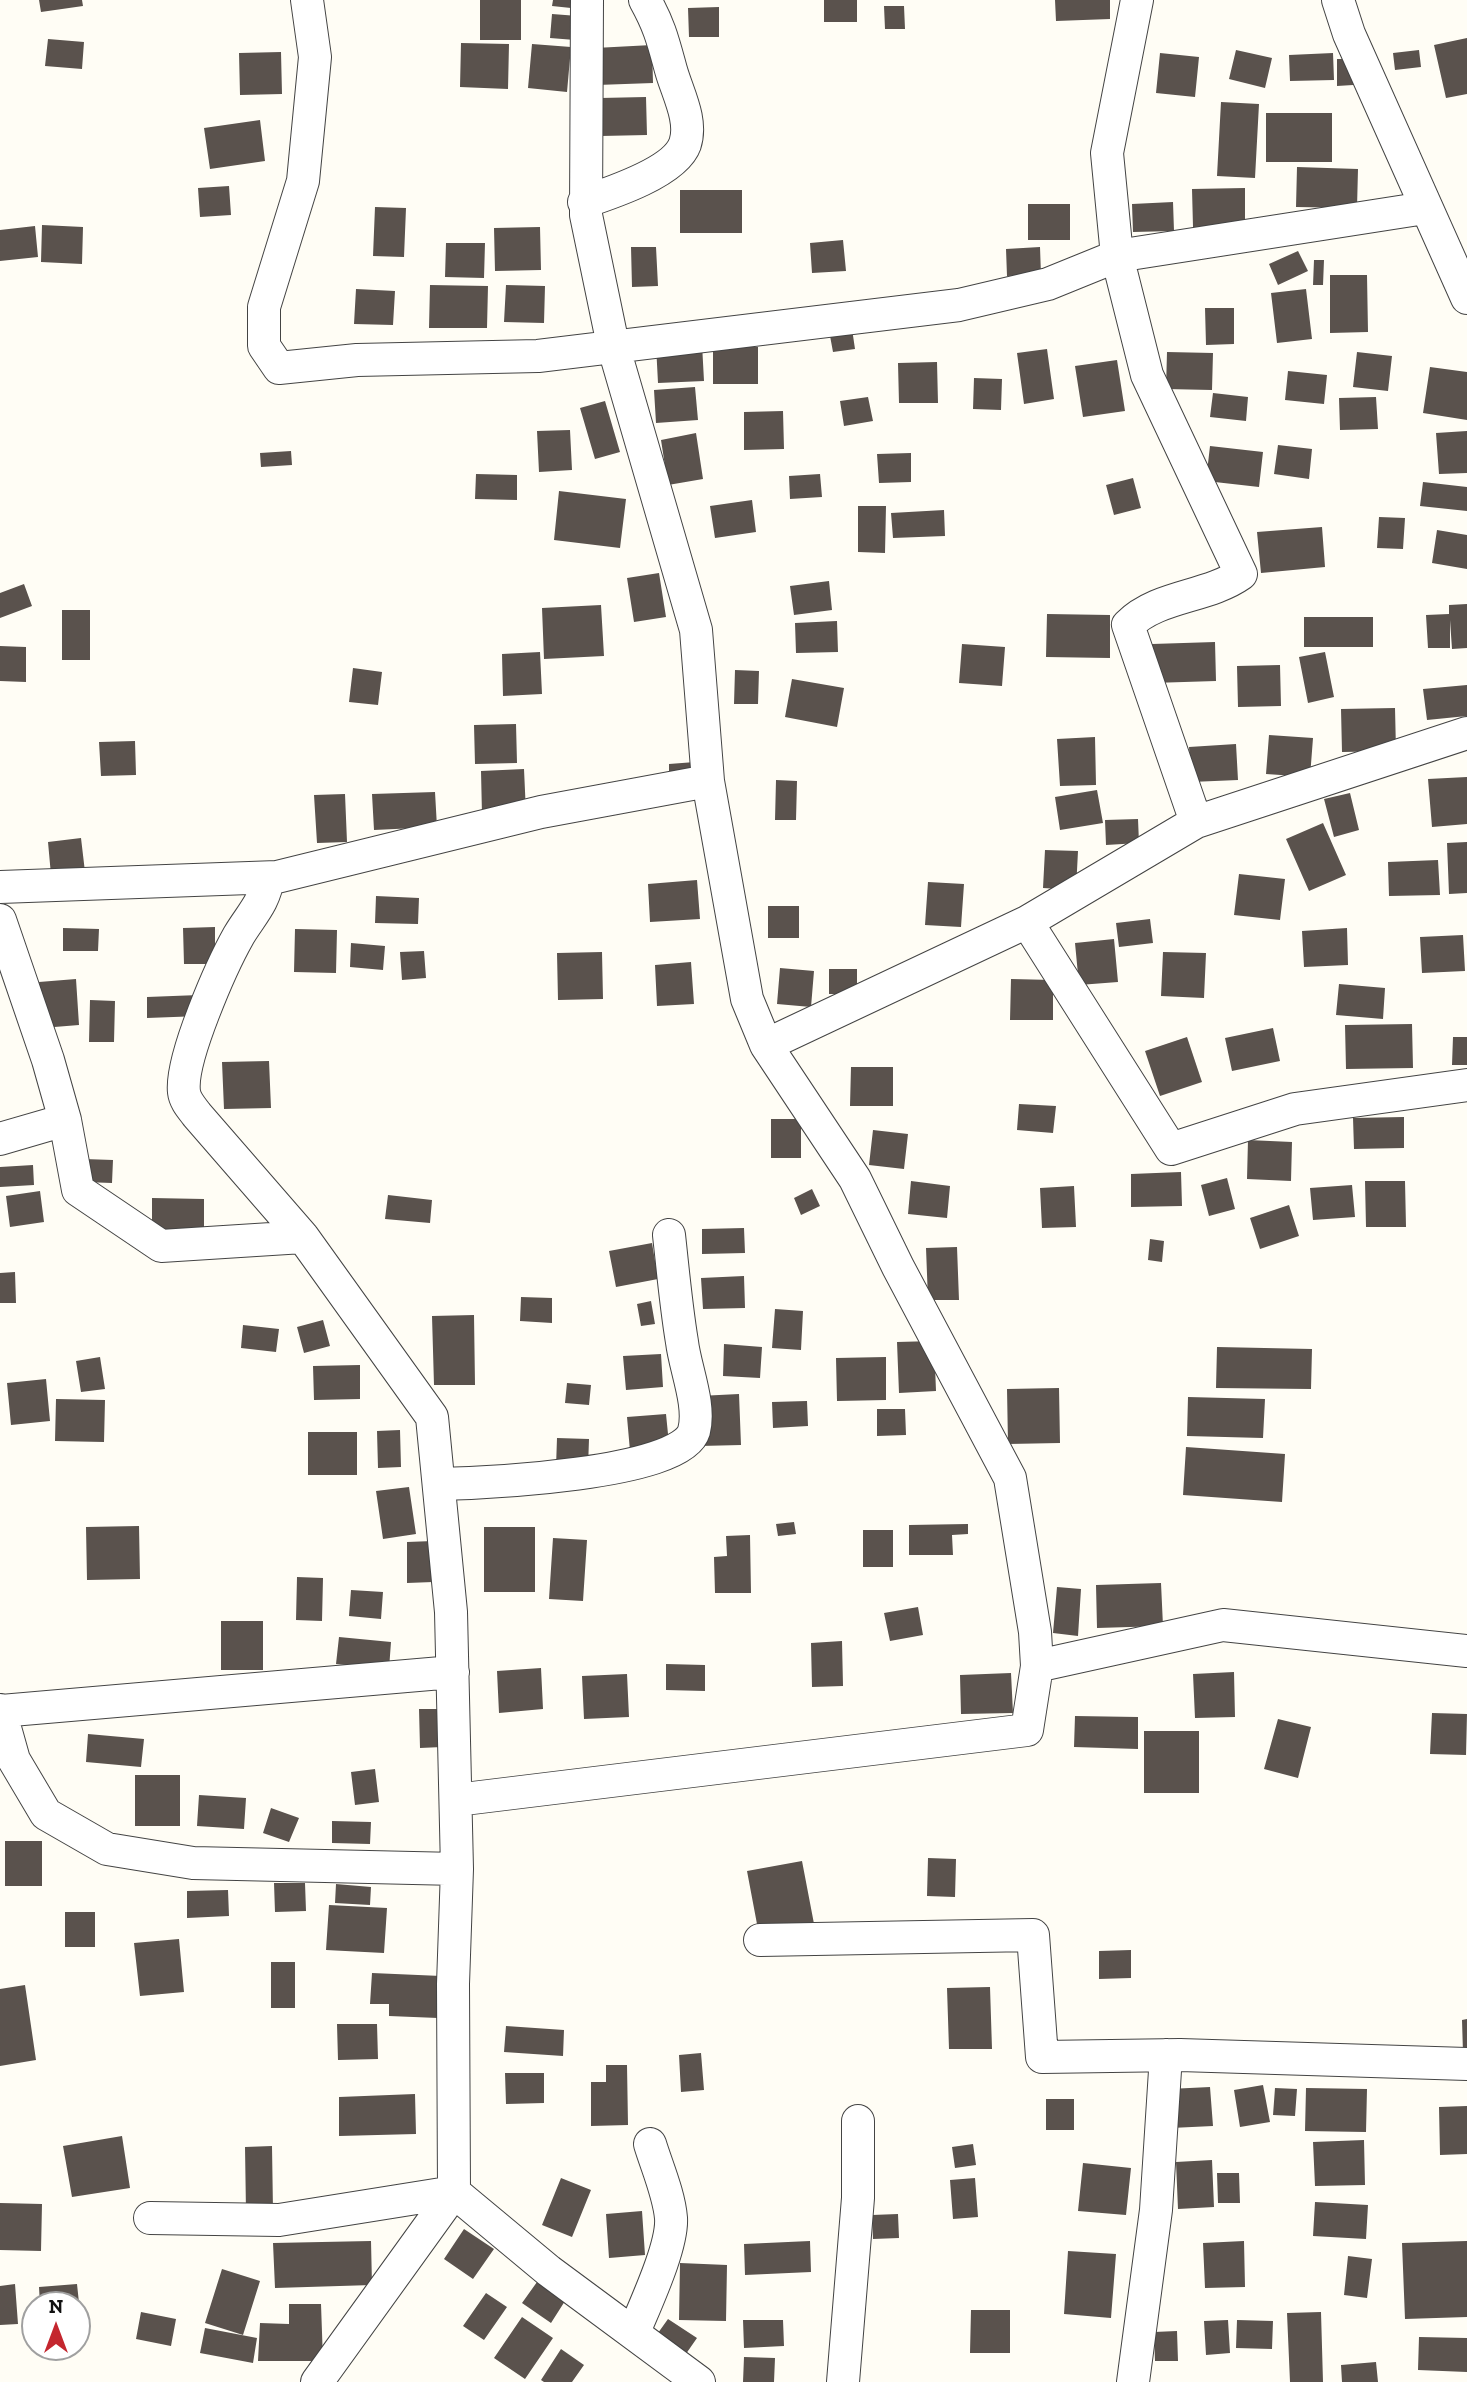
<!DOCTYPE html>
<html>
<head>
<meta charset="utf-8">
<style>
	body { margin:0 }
	#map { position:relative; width:1467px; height:2382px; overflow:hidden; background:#fffdf5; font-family:"Zilla Slab",serif }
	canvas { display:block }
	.north { position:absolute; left:21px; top:2291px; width:70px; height:70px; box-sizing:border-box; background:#fff; border:2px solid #a0a0a0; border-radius:50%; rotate:0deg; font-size:19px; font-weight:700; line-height:28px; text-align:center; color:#111 }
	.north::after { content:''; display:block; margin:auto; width:24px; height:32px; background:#c4262e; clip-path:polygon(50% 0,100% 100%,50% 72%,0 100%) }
</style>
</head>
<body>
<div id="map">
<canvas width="1467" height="2382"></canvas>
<div class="north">N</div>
</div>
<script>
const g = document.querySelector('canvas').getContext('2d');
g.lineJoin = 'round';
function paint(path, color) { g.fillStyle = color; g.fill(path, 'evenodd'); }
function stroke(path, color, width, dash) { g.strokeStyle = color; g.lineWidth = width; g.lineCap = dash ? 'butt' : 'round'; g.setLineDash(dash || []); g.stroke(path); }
paint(new Path2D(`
	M39,0H82L83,6L41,12Z
	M480,0H521V40H480Z
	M553,0H572L571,8L552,6Z
	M824,0H857V22H824Z
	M1055,0H1110V19L1056,21Z
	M884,6H904L905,29H885Z
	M719,7V37H689L688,8Z
	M552,14L578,16L575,40L550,38Z
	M1467,38V94L1446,98L1434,45Z
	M48,39L84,42L82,69L45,66Z
	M461,43L509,44L508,89L460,87Z
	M532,44L571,47L567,92L528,88Z
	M652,45L653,83L597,85L595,48Z
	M1236,50L1272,58L1265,88L1229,79Z
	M1419,50L1421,67L1395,70L1393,53Z
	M281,52L282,94L240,95L239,53Z
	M1160,53L1199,57L1195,97L1156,93Z
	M1333,53L1334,80L1290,81L1289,55Z
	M1337,59H1352L1353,85L1337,86Z
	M646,97L647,135L601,136L600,98Z
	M1221,102L1259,104L1255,178L1217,176Z
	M1266,113H1332V162H1266Z
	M260,120L265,161L210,169L204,128Z
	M1297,167L1358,169L1357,208L1296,207Z
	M229,186L231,215L200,217L198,188Z
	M1245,188V226L1193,227L1192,189Z
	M680,190H742V233H680Z
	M1173,202L1174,231L1133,232L1132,204Z
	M1028,204H1070V240H1028Z
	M375,207L406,208L404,257L373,256Z
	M42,225L83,227L82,264L41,262Z
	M35,226L38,257L0,261V230Z
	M540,227L541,270L495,271L494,228Z
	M843,240L846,271L812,273L810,243Z
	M446,243H485L484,278L445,277Z
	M631,247H656L658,286L632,287Z
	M1040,247L1041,275L1007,276L1006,249Z
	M1298,251L1308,271L1278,285L1269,264Z
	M1314,260H1324L1323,285H1313Z
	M1330,275H1367L1368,332L1330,333Z
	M430,285L488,286L487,328H429Z
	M506,285L545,286L544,323L504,322Z
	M356,289L395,291L393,325L354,324Z
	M1306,289L1312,339L1277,343L1271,293Z
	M1205,308H1234V344L1206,345Z
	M851,322L855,349L833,352L828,325Z
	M702,344L704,381L658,383L656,345Z
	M713,347H758V384H713Z
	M1047,349L1054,399L1024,404L1017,353Z
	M1167,352L1213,353L1212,390L1166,389Z
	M1357,352L1392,356L1388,391L1353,387Z
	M1117,360L1125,411L1083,417L1075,366Z
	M937,362L938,403H899L898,363Z
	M1430,367L1467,372V420L1423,413Z
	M1288,371L1327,375L1324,404L1285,400Z
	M974,378L1002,379L1001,410L973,409Z
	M695,387L698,420L656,423L654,390Z
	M1213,393L1248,397L1246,421L1210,417Z
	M868,397L873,421L844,426L840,401Z
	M1376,397L1378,429L1340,430L1339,398Z
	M605,401L620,452L595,459L580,408Z
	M783,411L784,449L744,450V412Z
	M570,430L572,470L539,472L537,431Z
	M1467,431V473L1439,474L1436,433Z
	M696,433L703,479L668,485L661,440Z
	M1278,445L1312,449L1309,479L1274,474Z
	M1210,446L1263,452L1259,487L1206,481Z
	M291,451L292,465L261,467L260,453Z
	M911,453V482L879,483L877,454Z
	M476,474L517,475V500L475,499Z
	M820,474L822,497L790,499L789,476Z
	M1133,478L1141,508L1114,515L1106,485Z
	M1423,482L1467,487V511L1420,506Z
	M559,491L626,499L620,548L554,540Z
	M752,500L756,532L715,538L710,506Z
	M858,506H886L885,553L858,552Z
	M944,510L945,536L893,538L891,513Z
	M1379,517L1405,518L1403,549L1377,548Z
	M1322,527L1325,567L1261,573L1257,532Z
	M1437,530L1467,535V569L1432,563Z
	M659,573L666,617L634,622L627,578Z
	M829,581L832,610L794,615L790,586Z
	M24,584L32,606L0,618V593Z
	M1467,604V648L1452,649L1450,620V648H1428L1426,615L1449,614V605Z
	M601,605L604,656L544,659L542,608Z
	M62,610H90V660H62Z
	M1047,614L1110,615V658L1046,657Z
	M1304,617H1373V647H1304Z
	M837,621L838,652L796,653L795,623Z
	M1215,642L1216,681L1152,683V644Z
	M962,644L1005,647L1002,686L959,683Z
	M0,646L26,647V682L0,681Z
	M540,652L542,694L503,696L502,654Z
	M1325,652L1334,697L1308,703L1299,657Z
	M1280,665L1281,706L1238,707L1237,666Z
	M353,668L382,672L378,705L349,702Z
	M735,670L759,671L758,704H734Z
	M792,679L844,688L837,727L785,717Z
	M1467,685V716L1427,720L1423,689Z
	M1395,708L1396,751L1342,752L1341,709Z
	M516,724L517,763L475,764L474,725Z
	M1269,735L1313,738L1310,777L1266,774Z
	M1095,737L1096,785L1060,786L1057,739Z
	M135,741L136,775L101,776L99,742Z
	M1236,744L1238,780L1191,782L1189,747Z
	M695,762L696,780L669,781V764Z
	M524,769L526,813L482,815L481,771Z
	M1467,777V824L1432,827L1428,779Z
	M776,780L797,781L796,820H775Z
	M1097,790L1103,823L1060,830L1055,797Z
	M435,792L437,827L374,830L372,794Z
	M1350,793L1359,830L1334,837L1324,799Z
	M345,794L347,842L317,843L314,795Z
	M1138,819L1139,843L1106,845L1105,820Z
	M1323,823L1346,875L1309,891L1286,839Z
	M81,838L85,872L51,875L48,842Z
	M1467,842V893L1449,894L1447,843Z
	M1045,850L1078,851L1076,890L1043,888Z
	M1438,860L1440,895L1389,896L1388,862Z
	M1239,874L1285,879L1280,920L1234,915Z
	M697,880L700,919L650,922L648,884Z
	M928,882L964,884L961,927L925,925Z
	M376,896L419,898L418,924L375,923Z
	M768,906H799V938H768Z
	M1150,919L1153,943L1119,947L1116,923Z
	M215,927V964H184L183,928Z
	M63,928L99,929L98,951H63Z
	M1347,928L1348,965L1304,967L1302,931Z
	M295,929L337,930L336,973L294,972Z
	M1463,935L1465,971L1422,973L1420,937Z
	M1114,939L1118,982L1079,985L1075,943Z
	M351,943L385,946L383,970L350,967Z
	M424,951L426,978L402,980L400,952Z
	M602,952L603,999L558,1000L557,953Z
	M1163,952L1206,953L1204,998L1161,996Z
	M691,962L694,1004L657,1006L655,965Z
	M780,968L814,971L811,1007L777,1004Z
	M829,969H857V994H829Z
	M76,979L79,1025L42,1028L39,982Z
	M1011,979L1053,980V1020H1010Z
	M1339,984L1385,988L1383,1019L1336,1015Z
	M199,995L200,1016L147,1018V997Z
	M90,1000L115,1001L114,1042H89Z
	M1412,1024L1413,1068L1346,1069L1345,1025Z
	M1273,1028L1280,1061L1232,1071L1225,1038Z
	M1187,1037L1202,1082L1160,1096L1145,1051Z
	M1453,1037H1467V1065H1452Z
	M269,1061L271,1108L224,1109L222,1062Z
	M851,1067H893V1106H850Z
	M1019,1104L1056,1106L1053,1133L1017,1130Z
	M1404,1117V1148L1354,1149L1353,1118Z
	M771,1119H801V1158H771Z
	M873,1130L908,1134L904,1169L869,1165Z
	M1248,1140L1292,1142L1291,1181L1247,1179Z
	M84,1159L113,1160L112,1183L84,1182Z
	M33,1165L34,1185L0,1187V1167Z
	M1181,1172L1182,1206L1131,1207V1174Z
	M1227,1178L1235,1209L1209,1216L1201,1185Z
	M911,1181L950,1186L947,1218L908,1214Z
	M1365,1181H1405L1406,1227H1366Z
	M1352,1185L1355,1217L1313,1220L1310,1188Z
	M1074,1186L1076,1227L1042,1228L1040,1188Z
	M812,1189L820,1206L801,1215L794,1198Z
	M40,1191L44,1222L10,1227L6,1196Z
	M388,1195L432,1200L430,1223L385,1219Z
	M152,1198L204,1199V1234L152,1233Z
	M1289,1205L1299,1236L1260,1249L1250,1218Z
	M744,1228L745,1253L702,1254V1229Z
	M1150,1239L1164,1241L1162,1262L1148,1260Z
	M652,1243L658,1279L616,1287L609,1251Z
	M957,1247L959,1300H928L926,1248Z
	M15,1272L16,1303H0V1273Z
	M744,1276L745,1308L703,1309L701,1278Z
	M521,1297L552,1298V1323L520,1321Z
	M651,1301L655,1324L641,1326L637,1304Z
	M775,1309L803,1311L801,1350L772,1348Z
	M474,1315L475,1385H434L432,1316Z
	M323,1320L330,1346L304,1353L297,1327Z
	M243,1325L279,1329L276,1352L241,1348Z
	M934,1341L936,1391L899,1393L897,1342Z
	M724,1344L762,1347L760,1378L723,1376Z
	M1217,1347L1312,1349L1311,1389L1216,1388Z
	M661,1354L663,1387L626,1390L623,1356Z
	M100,1357L105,1389L81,1392L76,1361Z
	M886,1357V1400L837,1401L836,1358Z
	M360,1365V1399L314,1400L313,1366Z
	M46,1379L50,1421L11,1425L7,1383Z
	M567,1383L591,1385L589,1405L565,1403Z
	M1059,1388L1060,1443L1008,1444L1007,1389Z
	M739,1394L741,1445L700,1446L699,1396Z
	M1188,1397L1265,1399L1263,1438L1187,1436Z
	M56,1399L105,1400L104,1442L55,1441Z
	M807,1401L808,1426L773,1428L772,1402Z
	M877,1409H905L906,1435L877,1436Z
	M666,1414L670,1454L630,1451L627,1417Z
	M400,1430L401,1467L378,1468L377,1431Z
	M308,1432H357V1475H308Z
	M557,1438L589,1439L588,1468L556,1467Z
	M1186,1447L1285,1454L1282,1502L1183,1495Z
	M409,1487L416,1534L383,1539L376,1491Z
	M794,1522L796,1534L778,1536L776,1524Z
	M968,1524V1534L952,1535L953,1555H909V1525Z
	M139,1526L140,1579L87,1580L86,1527Z
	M484,1527H535V1592H484Z
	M863,1530H893V1567H863Z
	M750,1535L751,1593H715L714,1557L727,1556L726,1536Z
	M553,1538L587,1540L583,1601L549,1599Z
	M433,1541V1582L407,1583V1542Z
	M297,1577L323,1578L322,1621L296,1620Z
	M1161,1583L1163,1626L1097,1628L1096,1585Z
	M1057,1587L1081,1589L1078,1636L1053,1633Z
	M351,1590L383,1592L381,1619L349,1616Z
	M918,1607L923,1635L890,1641L884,1613Z
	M221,1621H263V1670H221Z
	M339,1637L391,1642L389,1669L336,1664Z
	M842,1641L843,1686L812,1687L811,1643Z
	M666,1664L705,1665V1691L666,1690Z
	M541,1668L543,1709L499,1713L497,1671Z
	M1234,1672L1235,1717L1195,1718L1193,1674Z
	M1011,1673L1013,1713L961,1714L960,1675Z
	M627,1674L629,1717L584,1719L582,1676Z
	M419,1709H441L442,1747L420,1748Z
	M1432,1713L1467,1714L1466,1755L1430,1754Z
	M1075,1716L1138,1717V1749L1074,1747Z
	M1278,1719L1311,1727L1298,1778L1264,1769Z
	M1144,1731H1199V1793H1144Z
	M88,1734L144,1739L141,1767L86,1762Z
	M375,1769L379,1802L355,1805L351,1772Z
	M135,1775H180V1826H135Z
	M199,1795L246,1798L244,1829L197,1826Z
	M271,1808L299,1818L289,1842L263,1833Z
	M332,1821L371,1822L370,1844L332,1843Z
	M5,1841H42V1886H5Z
	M928,1858L956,1859L955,1897L927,1896Z
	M802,1861L815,1929L760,1940L747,1871Z
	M274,1883H305L306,1911L275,1912Z
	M336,1884L371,1887L370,1905L335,1903Z
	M228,1890L229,1916L187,1918V1891Z
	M329,1905L387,1908L384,1953L326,1950Z
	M65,1912H95V1947H65Z
	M179,1939L184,1992L140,1996L134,1943Z
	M1131,1950V1978L1099,1979V1951Z
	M271,1962H295V2008H271Z
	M372,1973L441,1976L438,2018L389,2016V2004H370Z
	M25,1985L36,2060L0,2066V1989Z
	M990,1987L992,2049H949L947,1988Z
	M1467,2019V2053H1463L1462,2020Z
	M337,2024H377L378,2059L338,2060Z
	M506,2026L564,2030L563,2056L504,2052Z
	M701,2053L704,2090L681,2092L679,2055Z
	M606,2065H627L628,2125L591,2126V2082H606Z
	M505,2073H544V2103L506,2104Z
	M1263,2085L1270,2122L1240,2127L1234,2090Z
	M1210,2087L1213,2126L1171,2128L1169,2089Z
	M1275,2088L1297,2089L1295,2116L1273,2115Z
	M1306,2088L1367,2089L1366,2132L1305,2131Z
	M415,2094L416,2134L339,2136V2097Z
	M1046,2099H1074V2130H1046Z
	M1467,2106V2154L1440,2155L1439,2107Z
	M122,2136L130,2188L72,2197L63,2146Z
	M1364,2140L1365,2185L1315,2186L1313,2142Z
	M973,2144L976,2165L955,2168L952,2147Z
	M272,2146L273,2211L246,2212L245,2147Z
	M1212,2160L1214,2207L1178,2209L1176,2162Z
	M1083,2163L1131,2168L1126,2215L1078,2211Z
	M1217,2173H1239L1240,2203H1218Z
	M561,2178L591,2190L572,2237L542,2225Z
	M975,2178L978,2217L953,2219L950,2180Z
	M1315,2202L1368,2205L1366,2239L1313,2236Z
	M0,2203L42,2204L41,2251L0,2250Z
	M642,2211L645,2255L609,2258L606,2214Z
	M898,2214L899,2238L873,2239L872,2215Z
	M464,2229L494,2249L473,2279L444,2259Z
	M371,2241L372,2285L275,2288L273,2243Z
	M810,2241L811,2272L745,2275L744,2244Z
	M1244,2241L1245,2287L1205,2288L1203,2243Z
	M1467,2241V2317L1405,2319L1402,2243Z
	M1068,2251L1116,2254L1111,2318L1064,2314Z
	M1348,2256L1372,2259L1367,2298L1344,2295Z
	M680,2263L727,2265L726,2321L679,2320Z
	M222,2269L260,2281L243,2335L205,2323Z
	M537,2282L565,2301L551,2323L522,2303Z
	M15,2284L18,2324L0,2325V2286Z
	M77,2284L82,2331H77V2305H40L39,2287Z
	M486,2293L507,2307L484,2340L463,2326Z
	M289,2304H321L323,2361H258L260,2323L289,2324Z
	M971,2310H1010V2353H970Z
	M141,2312L176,2319L171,2346L136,2339Z
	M1321,2312L1323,2382H1290L1287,2313Z
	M522,2317L553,2338L525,2379L494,2358Z
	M668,2319L697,2338L681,2361L653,2340Z
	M743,2320H783L784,2346L744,2348Z
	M1228,2320L1230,2353L1206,2355L1204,2321Z
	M1237,2320L1273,2321L1272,2349L1236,2348Z
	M205,2328L257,2338L253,2363L200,2353Z
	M1177,2331L1178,2361H1155L1154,2332Z
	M1419,2337L1467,2338V2372L1418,2370Z
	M561,2349L584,2365L572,2382H544L541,2380Z
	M744,2357L775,2358L774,2382H743Z
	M1376,2362L1378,2382H1342L1341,2365Z`), '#5a524d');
const street = new Path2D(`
	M307,0L315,57L303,181L264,307V346L279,368L357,360L538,356L959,305L1048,284L1117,256L1425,208
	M587,0L586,215L613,345L696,630L708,781L747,999L766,1045
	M1137,0L1107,153L1117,256L1147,375L1241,574C1207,598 1158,595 1128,625L1196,822L1467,733
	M1338,0L1349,34L1467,298
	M584,202C611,193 675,172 685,144C693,120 677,92 671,70C663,41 660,27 645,0
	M268,878C265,902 251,915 239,935C222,965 180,1059 184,1092C185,1101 192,1108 197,1115L303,1237
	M0,887L277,877L541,812L708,781
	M0,920L48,1060L65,1120L78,1190L161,1246L303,1237L432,1417L451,1612L457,1869
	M1027,922L1171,1149L1295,1109L1467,1085
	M0,1139L65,1120
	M439,1484C481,1483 681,1475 694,1431C701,1405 685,1368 682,1342C676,1306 673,1271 669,1235
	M1037,1666L1223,1625L1467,1651
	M0,1710L14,1760L46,1814L107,1849L193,1863L457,1869L453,1984L454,2192L549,2271L699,2382
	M0,1711L453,1672
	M456,1800L1027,1730L1037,1666L1035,1632L1010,1478L898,1267L855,1179L766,1045L1027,922L1196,822
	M760,1940L1033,1935L1042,2057L1180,2055L1467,2064
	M150,2218L279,2220L454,2192
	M634,2332C645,2305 673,2246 671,2218C669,2194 657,2167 650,2144
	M317,2382L454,2192
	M843,2382L858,2198V2121
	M1133,2382L1156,2210L1166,2055`);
stroke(street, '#444', 34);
stroke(street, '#fff', 32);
</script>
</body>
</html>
